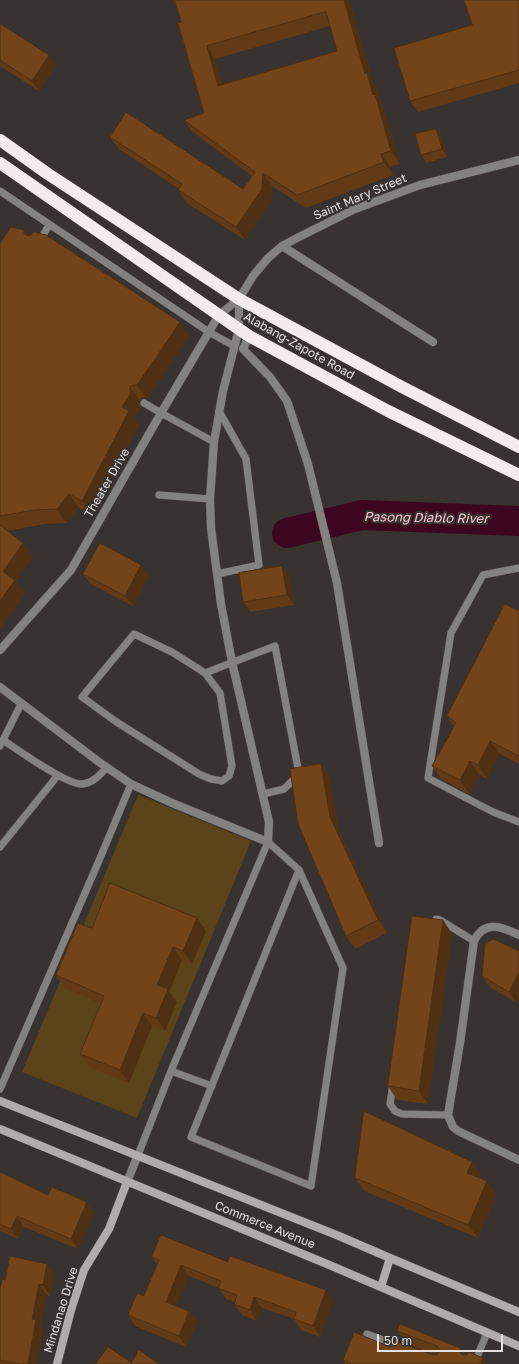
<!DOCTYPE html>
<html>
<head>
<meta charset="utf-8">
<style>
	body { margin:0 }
	#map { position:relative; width:519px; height:1364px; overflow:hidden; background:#383231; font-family:"Golos Text",sans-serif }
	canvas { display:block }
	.scale { position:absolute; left:377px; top:1334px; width:126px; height:18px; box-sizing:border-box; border:2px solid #e4e1e0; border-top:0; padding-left:5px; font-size:12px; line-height:14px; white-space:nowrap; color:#e4e1e0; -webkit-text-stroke:3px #383231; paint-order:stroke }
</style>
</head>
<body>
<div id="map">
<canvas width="519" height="1364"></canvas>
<div class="scale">50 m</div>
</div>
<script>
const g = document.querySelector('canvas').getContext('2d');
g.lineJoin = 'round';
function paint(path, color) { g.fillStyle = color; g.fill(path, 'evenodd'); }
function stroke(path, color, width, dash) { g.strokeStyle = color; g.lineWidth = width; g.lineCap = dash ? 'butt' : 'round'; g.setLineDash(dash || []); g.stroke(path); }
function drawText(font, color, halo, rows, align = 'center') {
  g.font = font + ' "Golos Text",sans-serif'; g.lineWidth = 4; g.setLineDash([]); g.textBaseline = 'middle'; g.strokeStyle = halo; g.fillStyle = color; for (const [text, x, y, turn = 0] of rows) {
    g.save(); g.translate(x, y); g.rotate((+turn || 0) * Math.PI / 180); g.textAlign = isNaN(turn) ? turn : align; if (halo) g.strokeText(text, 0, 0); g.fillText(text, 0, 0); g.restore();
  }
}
paint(new Path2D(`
	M138,795L251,841L137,1118L22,1072Z`), '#5b431a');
stroke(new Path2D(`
	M287,533L362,515L519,521`), '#3c061e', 30);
const lane = new Path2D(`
	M0,191L209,332L234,346
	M39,242L49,225
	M144,403L161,413L214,442
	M159,495L210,499
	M519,568L483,575L451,633L428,778L493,812L519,822
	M217,574L259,565L246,459L219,411
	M134,634L172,652L205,673L220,693L232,766L229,776L222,781L211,779L199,774L115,721L82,697Z
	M205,673L275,646L299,774L284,789L263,794
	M3,740C18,750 67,785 82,784C93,783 100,775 107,767
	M0,746L21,704
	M0,847L58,775
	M436,919L440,920L474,941
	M171,1071L212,1086
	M393,1084L390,1104L395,1111L402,1114L448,1115
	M0,1089L98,863L131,784
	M138,1155L171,1071L268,842L299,870L343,968L311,1186L191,1137L299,870
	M367,1334L401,1347
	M474,1364L487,1333`);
const street = new Path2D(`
	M282,246L433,342
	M249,336L243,349L270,377L287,401L308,464L337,583L379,843
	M0,650L71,570L161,413L219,315L239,299L253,276L268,258L282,246L299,237L355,209L420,185L519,160
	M0,687L99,762L131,784L172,803L268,842L269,822L232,662L221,604L211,528L210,499L214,442L223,391L239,329V299
	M519,935C502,927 485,919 474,941L460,1043L448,1115L453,1127L458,1131L519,1160
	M127,1182L138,1155`);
const secondary = new Path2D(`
	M0,1101L339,1236L390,1258L519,1312
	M0,1129L327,1264L519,1346
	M381,1287L390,1258
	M57,1364L71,1310L84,1270L109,1229L127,1182`);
const highway = new Path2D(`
	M0,140L48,174L239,299L402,387L519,447
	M0,163L249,336L388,411L519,475`);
stroke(lane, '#544e4d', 8);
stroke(street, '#544e4d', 9);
stroke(secondary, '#544e4d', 9);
stroke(highway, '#544e4d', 13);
stroke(lane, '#848181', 7);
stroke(street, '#848181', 8);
stroke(secondary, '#b1acac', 8);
stroke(highway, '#f4ecec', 12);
paint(new Path2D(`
	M349,0L373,82L376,86L381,103L383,107L400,164L390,167L393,175L306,208L272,186L271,201L245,240L187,203L178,190L179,189L119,149L110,137L243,189L252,176L193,132L184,120L204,113L178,23ZM330,26L337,51L223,84L215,59Z
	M519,0V83L418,112L410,101L472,25Z
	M0,25L56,66L39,91L0,66Z
	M436,129L441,136L447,157L426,163L421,155Z
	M28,236L189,336L147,399L142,398L140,401V405L141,407L134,418L139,425L92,515L79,508L66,523L45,524L7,531L23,543L33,557L16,581L25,593L0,630V244Z
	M141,565L149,576L133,606L91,584L83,574Z
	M290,576L294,605L250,612L243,602Z
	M519,611V764L500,754L487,779L479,774L469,794L441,779L432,766L454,727L447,716Z
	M321,764L330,777L339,831L387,933L355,949L346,936Z
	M443,920L452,934L428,1104L397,1100L388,1086Z
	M92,928L206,931L192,964L182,960L169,992L177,1002L165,1031L152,1026L129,1083L89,1067L80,1054L101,1004L65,988L56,975Z
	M519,951V998L517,1003L490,987L482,976Z
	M472,1162L481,1175L480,1179L487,1181L496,1195L478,1238L364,1191L355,1178Z
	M0,1172L48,1195L87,1202L94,1212L78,1249L24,1227L18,1239L0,1231Z
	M152,1257L228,1262L326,1290L333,1301L320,1337L301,1330L294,1319L262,1308L257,1321L242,1315L234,1304L235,1302L226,1299L219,1288L189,1276L176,1306L189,1311L197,1322L186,1347L135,1326L128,1315L144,1296L157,1264Z
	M55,1274L50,1296L47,1295L40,1326L43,1331L37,1364H0V1289L5,1280Z
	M397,1331L460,1348L465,1355L487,1364H345L343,1360L390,1347L433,1355H434L407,1344Z`), '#633a16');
paint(new Path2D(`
	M344,0H349L373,82L376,86L381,103L383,107L400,164L391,151L365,74Z
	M207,46L215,59L227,98L218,86Z
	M49,55L56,66L39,91L32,81Z
	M436,129L441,136L447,157L442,149Z
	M381,154L390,167L393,175L384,162Z
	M263,173L272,186L271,201L245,240L236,227Z
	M24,230L33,244L24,234Z
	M180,322L189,336L147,399L137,385Z
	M130,387L140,401V405L141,407L134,418L139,425L92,515L82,501L122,407L130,391Z
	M69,494L79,508L66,523L57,509Z
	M23,543L33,557L16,581L25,593L0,630V601L3,572Z
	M141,565L149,576L133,606L125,596Z
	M282,566L290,576L294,605L287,595Z
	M490,741L500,754L487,779L478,765Z
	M470,761L479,774L469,794L460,780Z
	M321,764L330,777L339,831L387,933L378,920L330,817Z
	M197,918L206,931L192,964L183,951Z
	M443,920L452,934L428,1104L419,1091Z
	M173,947L182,960L169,992L177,1002L165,1031L156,1018L157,985Z
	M519,972V998L517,1003L509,992Z
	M143,1013L152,1026L129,1083L120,1070Z
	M472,1162L481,1175L476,1187L467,1173Z
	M487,1181L496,1195L478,1238L468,1225Z
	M87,1202L94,1212L78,1249L71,1239Z
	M17,1216L24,1227L18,1239L11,1229Z
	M47,1264L55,1274L50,1296L43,1285Z
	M181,1265L189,1276L174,1313L166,1302Z
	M39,1284L47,1295L40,1326L43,1331L37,1364H28L32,1319Z
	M326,1290L333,1301L320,1337L313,1326Z
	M254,1297L262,1308L257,1321L250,1310Z
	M189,1311L197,1322L186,1347L179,1336Z
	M460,1348L469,1362L460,1353Z
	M483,1358L487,1364H480Z`), '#503012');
const building = new Path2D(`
	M175,0H344L365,74L367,73L373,95L375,94L391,151L381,154L384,162L297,195L263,173L262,189L236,227L178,190L182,184L110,137L126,112L243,189L255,172L184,120L204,113L178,23L181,22ZM326,12L337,51L218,86L207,46Z
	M464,0H519V70L410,101L394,48L472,25Z
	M1,24L49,55L32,81L0,60V25Z
	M436,129L442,149L421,155L415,134Z
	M11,227L24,230V234L28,236L31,235L34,232L46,235L180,322L137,385H132L130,387V391L131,393L122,407L129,411L82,501L69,494L57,509L35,510L0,516V244Z
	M0,525L23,543L3,572L15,580L0,601Z
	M100,543L141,565L125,596L83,574Z
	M282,566L287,595L243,602L239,573Z
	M505,604L519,611V756L490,741L478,765L470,761L460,780L432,766L456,723L447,716Z
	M321,764L330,817L378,920L346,936L298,824L290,769Z
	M110,883L197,918L183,951L173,947L157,985L168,989L156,1018L143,1013L120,1070L80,1054L104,996L56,975L78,923L92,928Z
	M412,916L443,920L419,1091L388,1086Z
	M493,939L519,951V972L509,992L482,976L485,944Z
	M364,1111L472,1162L467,1173L487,1181L468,1225L355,1178Z
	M0,1172L48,1195L52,1187L87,1202L71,1239L17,1216L11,1229L0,1224Z
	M161,1235L228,1262L230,1256L326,1290L313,1326L294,1319L296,1312L254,1297L250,1310L234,1304L237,1295L218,1288L221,1281L181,1265L166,1302L189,1311L179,1336L128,1315L137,1293L144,1296L159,1260L152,1257Z
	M10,1256L47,1264L43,1285L39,1284L32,1319L36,1320L28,1364H20L0,1360V1289L2,1279L5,1280Z
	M400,1324L460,1348V1353L463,1355H467L469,1352L483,1358L480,1364H352L343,1360L354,1332L390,1347L393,1340L433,1355L438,1354L440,1350L437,1346L397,1331Z
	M108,1347L132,1363L131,1364H96Z
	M139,1350L159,1364H131Z`);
paint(building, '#73441a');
stroke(building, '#503012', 1);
drawText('12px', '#e4e1e0', '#383231', [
	["Saint Mary Street",360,197,-23],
	["Alabang-Zapote Road",299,346,29],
	["Theater Drive",107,483,-60],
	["Commerce Avenue",265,1225,22],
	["Mindanao Drive",61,1310,-73]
]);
drawText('italic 13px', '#ffc5d7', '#383231', [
	["Pasong Diablo River",426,518,1]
]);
</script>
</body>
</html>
